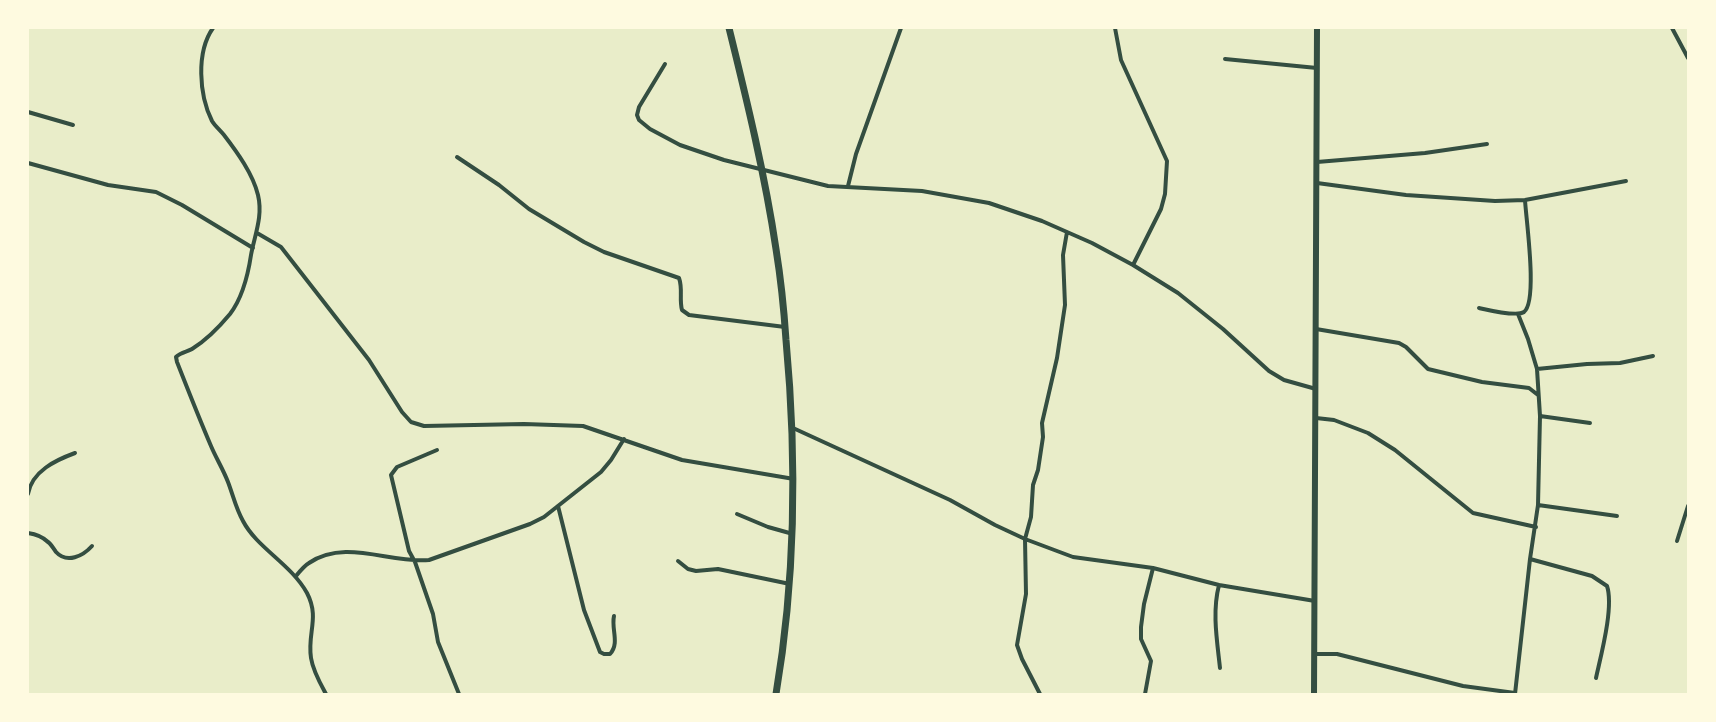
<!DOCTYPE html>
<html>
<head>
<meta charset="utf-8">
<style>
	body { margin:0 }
	#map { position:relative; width:1716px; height:722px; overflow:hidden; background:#e9edc9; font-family:"Golos Text",sans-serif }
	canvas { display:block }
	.frame { position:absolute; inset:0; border:29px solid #fefae0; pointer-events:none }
</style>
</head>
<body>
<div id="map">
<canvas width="1716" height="722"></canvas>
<div class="frame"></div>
</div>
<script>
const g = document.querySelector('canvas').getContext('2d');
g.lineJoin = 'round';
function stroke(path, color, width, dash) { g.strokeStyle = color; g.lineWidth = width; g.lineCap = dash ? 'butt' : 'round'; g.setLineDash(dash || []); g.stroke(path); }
stroke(new Path2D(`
	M213,28C196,52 199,95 212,121C215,126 220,130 224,135C237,152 253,174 258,195C263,216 255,234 251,255C248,275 243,297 230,314C220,326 205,341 192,349C187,352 181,352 176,357L177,362C188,390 199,418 211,446C216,458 223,469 228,482C233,495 236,509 243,521C257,548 291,564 307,593C320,618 307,633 311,658C313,671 320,683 326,694
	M1115,28L1121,60L1167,161L1165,194L1161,209L1133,265
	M1672,28L1688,58
	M1225,59L1317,68
	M665,64L639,107L637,115L639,120L650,129L680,145L724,160L828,186L922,191L989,203L1042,221L1092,243L1133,265L1178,293L1223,329L1269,371L1284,380L1316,389
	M28,112L73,125
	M457,157L499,185L529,209L584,242L604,252L679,278C683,289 679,299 682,310L689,315L785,327
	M1317,162L1425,153L1487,144
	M28,163L108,185L156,192L182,205L253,248
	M1317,183L1406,195L1495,201L1525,200L1626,181
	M848,186L856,154L901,28
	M257,233L281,247L369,360L402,412L411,422L424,426L524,424L583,426L682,460L794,479
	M1479,308C1488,310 1517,317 1524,312C1538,301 1526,219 1525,200
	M1316,329L1399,343L1406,347L1428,369L1482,382L1529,388L1538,395
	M1537,369L1587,364L1620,363L1653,356
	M1540,416L1590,423
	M1316,418L1334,420L1368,433L1395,450L1473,513L1536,527
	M793,428L950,500L995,525L1025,539L1073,557L1153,568L1219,585L1315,601
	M437,450L397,467L391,475L409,551L415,562L433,614L438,642L459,694
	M28,494C32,471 56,460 75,453
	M1538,505L1617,516
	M558,506L584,610L600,652L604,654H610C620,643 611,629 614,616
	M737,514L768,527L793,534
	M28,533C35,534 43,537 48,542C51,544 53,548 56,552C67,564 83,556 92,546
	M1677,541L1688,506
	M1530,559L1592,576L1607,586C1614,607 1601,655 1596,678
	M678,561L688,569L696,571L718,569L790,584
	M296,576C300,571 304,566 309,563C346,538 390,564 429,560L530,524L544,517L601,472L611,460L624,439
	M1219,585C1212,612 1217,640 1220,668
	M1314,654H1337L1463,686L1515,693
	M1040,694L1022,659L1017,645L1026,594L1025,539L1031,517L1033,485L1038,470L1043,437L1042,423L1057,358L1065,305L1063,255L1067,232
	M1145,694L1151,661L1141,639V627L1144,604L1153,568
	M1515,694L1530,559L1538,505L1540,416L1537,369L1528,339L1518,314`), '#344e41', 4);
stroke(new Path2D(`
	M1314,694L1317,28`), '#344e41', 6);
stroke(new Path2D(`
	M729,28C747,101 765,175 776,249C781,280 784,310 786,340C797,459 796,576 776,694`), '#344e41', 7);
</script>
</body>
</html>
